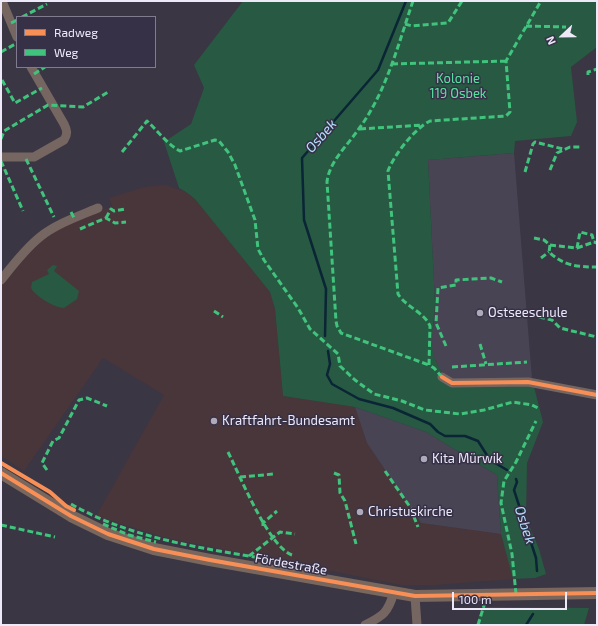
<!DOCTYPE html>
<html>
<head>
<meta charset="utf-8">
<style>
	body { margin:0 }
	#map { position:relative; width:598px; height:626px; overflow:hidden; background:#3a3643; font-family:"Exo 2",sans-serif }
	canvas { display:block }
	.frame { position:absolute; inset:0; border:2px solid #ede9f9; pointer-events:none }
	.legend { position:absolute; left:16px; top:16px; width:140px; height:52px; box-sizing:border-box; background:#373148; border:1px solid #807b8f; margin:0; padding:5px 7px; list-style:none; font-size:12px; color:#ede9f9 }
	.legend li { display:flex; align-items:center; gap:8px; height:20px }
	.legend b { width:20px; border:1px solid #807b8f }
	.north { position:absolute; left:542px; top:16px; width:40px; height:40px; -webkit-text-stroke:3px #373148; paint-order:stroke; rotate:248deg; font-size:11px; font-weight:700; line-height:16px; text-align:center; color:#ede9f9 }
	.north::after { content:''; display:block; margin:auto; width:14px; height:18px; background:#ede9f9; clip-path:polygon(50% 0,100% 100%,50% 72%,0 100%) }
	.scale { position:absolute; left:452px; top:592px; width:115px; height:18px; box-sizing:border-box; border:2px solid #ede9f9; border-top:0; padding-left:5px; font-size:12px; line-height:14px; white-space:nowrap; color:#ede9f9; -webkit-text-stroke:3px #373148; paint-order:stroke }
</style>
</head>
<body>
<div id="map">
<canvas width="598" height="626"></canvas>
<div class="frame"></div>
<ul class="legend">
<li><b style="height:5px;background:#f78f57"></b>Radweg</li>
<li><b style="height:5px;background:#40c37c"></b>Weg</li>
</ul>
<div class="north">N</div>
<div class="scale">100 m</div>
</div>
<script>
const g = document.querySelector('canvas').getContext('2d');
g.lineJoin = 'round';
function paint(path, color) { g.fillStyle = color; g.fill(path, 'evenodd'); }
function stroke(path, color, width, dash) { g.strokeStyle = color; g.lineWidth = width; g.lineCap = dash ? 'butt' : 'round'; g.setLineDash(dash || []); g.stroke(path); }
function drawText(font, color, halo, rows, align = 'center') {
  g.font = font + ' "Exo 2",sans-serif'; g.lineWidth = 3; g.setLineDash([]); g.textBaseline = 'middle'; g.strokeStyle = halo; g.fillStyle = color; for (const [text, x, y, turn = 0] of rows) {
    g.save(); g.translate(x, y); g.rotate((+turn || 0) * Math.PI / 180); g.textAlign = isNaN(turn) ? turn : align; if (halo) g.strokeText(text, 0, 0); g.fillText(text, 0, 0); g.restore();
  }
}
paint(new Path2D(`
	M166,185L186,192L195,199L270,292L275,309L283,396L355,407L367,443L421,523L501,534L513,579L436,585H401L166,538L96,516L164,395L103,358L24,471L1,456V285L18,264L44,239L63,227L112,206L109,198L144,187Z`), '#49363a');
paint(new Path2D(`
	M514,153L532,379L448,380L440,370L432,353L431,332L434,323L435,303L428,160Z
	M355,407L426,432L497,475L501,534L421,523L367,443Z`), '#484454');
paint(new Path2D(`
	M243,1H595L597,5V47L571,67L577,122L571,136L515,141L514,153L428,160L435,303C434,336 424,352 448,380L532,379L543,422L527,463L526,518L539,549L546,574L535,578L513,579L501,534L497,475L426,432L355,407L283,396L275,309L270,292L195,199L186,192L179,188L164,142L191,124L204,88L194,65Z
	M53,265L57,266L54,271L79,291L77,299L64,308C55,308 35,296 31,288L32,282L49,274L47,270Z
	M482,607H486L589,608L584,625H476Z`), '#285942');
stroke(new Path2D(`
	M325,336L326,289L304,220L302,158L378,70L406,1
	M328,351L330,364L327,375L332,384L359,399L393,408L430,424L438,432L445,436H465L478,441L490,460L507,470
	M516,479L517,482L514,490L536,558L537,571
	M526,625L533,614`), '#0a2536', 2.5);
stroke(new Path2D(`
	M2,1L17,37
	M1,157H34L64,140C68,134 67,130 64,124L31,67
	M1,280C13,265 25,249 40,237C56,224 79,216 98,208
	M442,377L452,383L528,382L597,395
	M415,596L417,625
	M365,625C383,616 388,613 394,592`), '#766662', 9);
stroke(new Path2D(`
	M1,473L71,516L108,534L154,549L210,560L415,596L597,593`), '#79665d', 12);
stroke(new Path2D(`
	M413,1C398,45 386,93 358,130C347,146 329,162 327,182L336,321L337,326L341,333L429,365
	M22,17L47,4
	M11,23L17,20
	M405,24L412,26L448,23L462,1
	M526,26L566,27
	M1,52L17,43
	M392,64L506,61
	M34,74L45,67
	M588,75V72L597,69
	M2,80L15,103L42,88
	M360,129L423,125
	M1,139L4,131L48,105L83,107L110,91
	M122,152L147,121C158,131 167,144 180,151L215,140L219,141L228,152L235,165L255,220L258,249L264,260L298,308L310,329L338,354L340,366L355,380L374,394L402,401L425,410L460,414L484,410L513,402L532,405L538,408
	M26,159L54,217
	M1,161L23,211
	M550,170L557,153L570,147H581
	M525,172L533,144L535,142L563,149
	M71,212L74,218
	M106,218L111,209L114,211L125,209
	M80,229L106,218L115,223L126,222
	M534,238L544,240L550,245L577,248L580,232L592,235L594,242
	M550,245L549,252C564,266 577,267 597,267
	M577,248L594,242L597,243
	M541,258L549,252
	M214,311L223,317
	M539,317L552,320L560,328L597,337
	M480,344L486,364
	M446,346L436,323L438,288L456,285V280L491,278L502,282
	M452,367L527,362
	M442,377L434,368L429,365L430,326C424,312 406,307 398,294L388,171C394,155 414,129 430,121L506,116L510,112L506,61L541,1
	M228,452C240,476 269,547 292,555
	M47,470L42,463L53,441L59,438L79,400L87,398L107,406
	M385,471L410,507L418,527
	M334,473L339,475L340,493L345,501L356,544
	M240,477L274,474
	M71,504C137,542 217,550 290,563
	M103,524L129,535L156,542
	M1,525L55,537
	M263,526V523L277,511
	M249,556L280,532L295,534
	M516,594L512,554L501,503L504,481L516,462L536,421
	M478,625L487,596`), '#40c37c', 3, [6, 3]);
stroke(new Path2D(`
	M442,377L452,383L528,382L597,395
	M1,463L50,492L66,506L74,510
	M1,473L71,516L108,534L154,549L210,560L415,596L597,593`), '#f78f57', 4);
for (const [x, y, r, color] of [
	[480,313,4,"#aeaab9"],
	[214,421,4,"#aeaab9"],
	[424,459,4,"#aeaab9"],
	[360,512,4,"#aeaab9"]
]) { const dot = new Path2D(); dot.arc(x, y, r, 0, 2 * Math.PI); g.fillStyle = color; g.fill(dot); stroke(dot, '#373148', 1.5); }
drawText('13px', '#59e3a1', '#373148', [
	["Kolonie",458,79],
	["119 Osbek",458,94]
]);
drawText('13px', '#ede9f9', '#373148', [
	["Ostseeschule",488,313],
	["Kraftfahrt-Bundesamt",222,421],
	["Kita Mürwik",432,459],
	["Christuskirche",368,512]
], 'left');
drawText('13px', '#ede9f9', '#373148', [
	["Fördestraße",291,564,10]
]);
drawText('italic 14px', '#b3defc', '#373148', [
	["Osbek",321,136,-49],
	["Osbek",525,525,72]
]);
</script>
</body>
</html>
